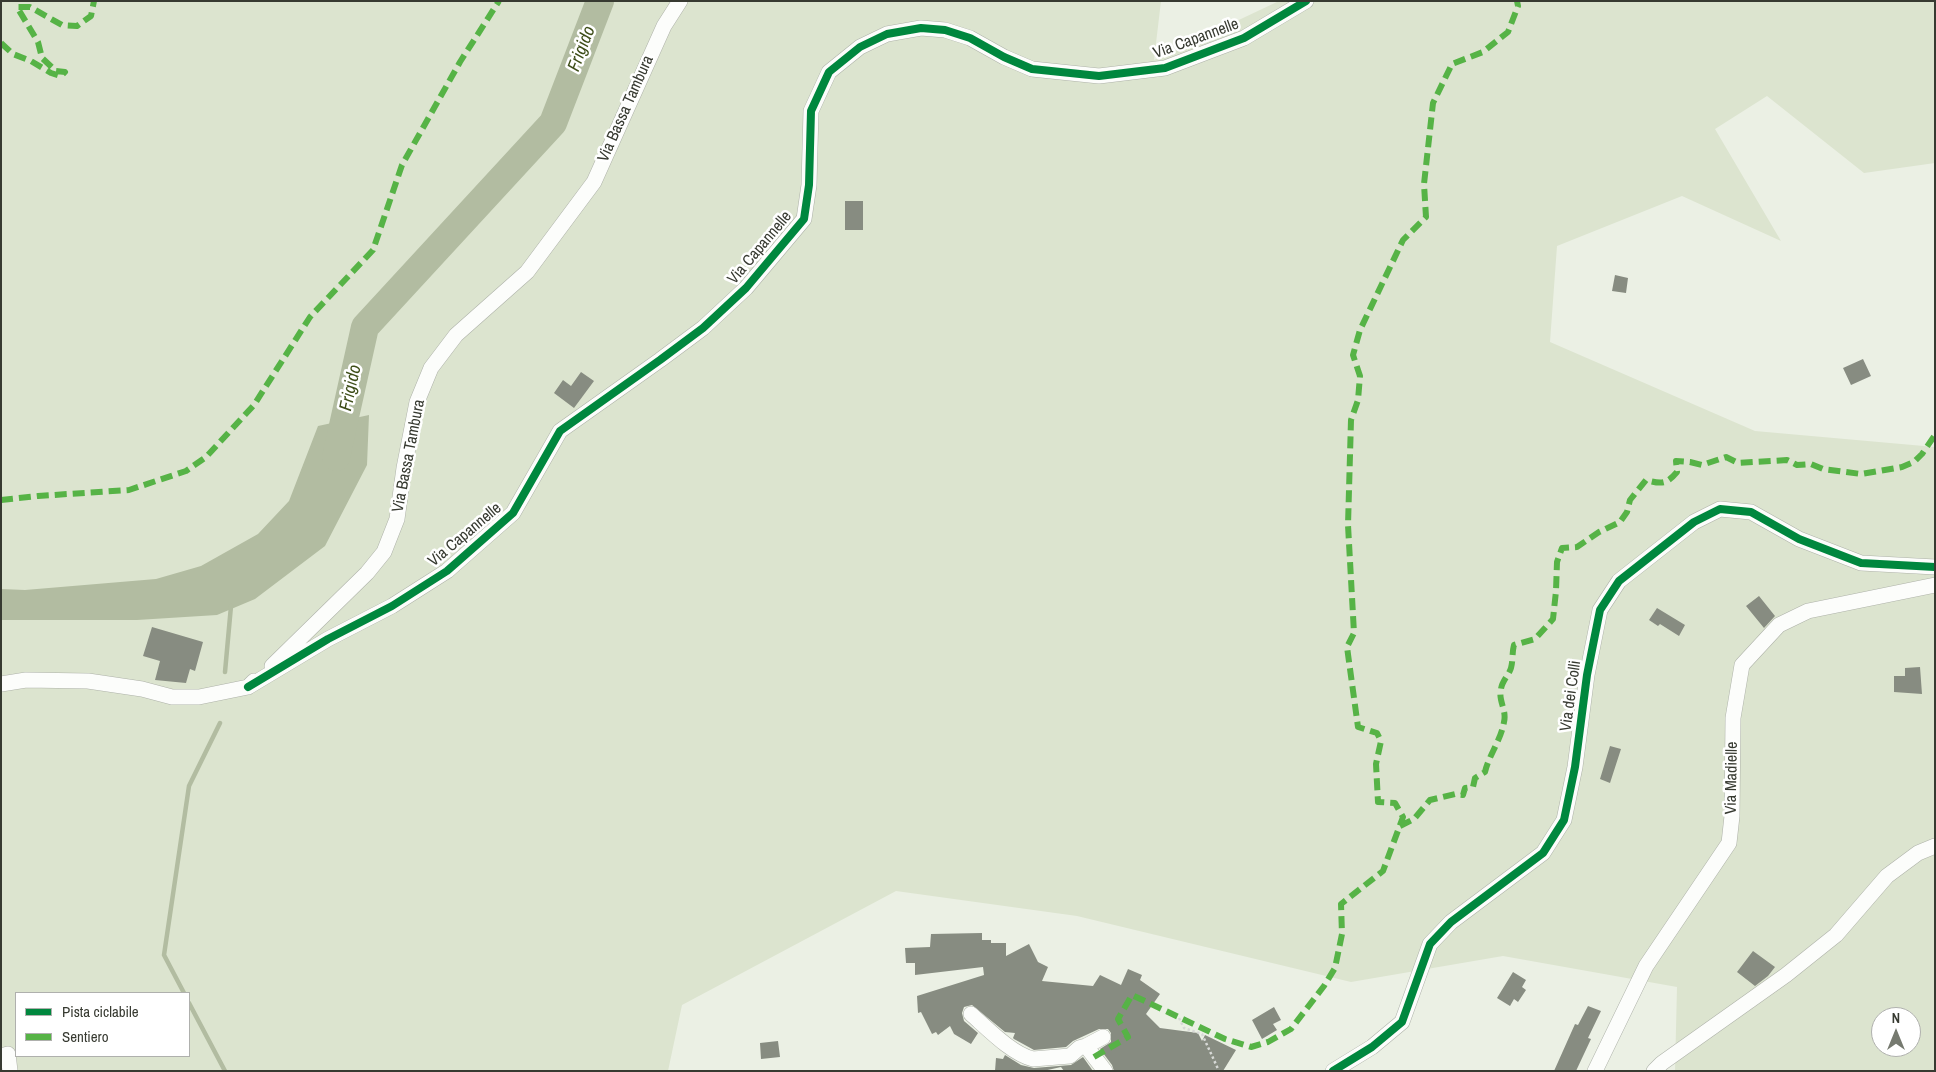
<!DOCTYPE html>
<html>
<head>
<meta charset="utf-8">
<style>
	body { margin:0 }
	#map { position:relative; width:1936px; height:1072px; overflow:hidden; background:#ebf0e4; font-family:"Archivo Narrow",sans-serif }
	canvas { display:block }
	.frame { position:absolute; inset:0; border:2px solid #373a31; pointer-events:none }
	.legend { position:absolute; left:15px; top:992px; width:175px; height:65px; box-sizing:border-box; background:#fff; border:1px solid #afb0ad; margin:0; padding:6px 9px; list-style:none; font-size:15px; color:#373a31 }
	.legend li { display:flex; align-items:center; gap:10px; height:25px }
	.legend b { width:25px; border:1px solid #afb0ad }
	.north { position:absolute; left:1871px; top:1007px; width:50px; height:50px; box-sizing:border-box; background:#fff; border:1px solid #afb0ad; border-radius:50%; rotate:0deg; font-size:14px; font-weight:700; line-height:20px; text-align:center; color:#373a31 }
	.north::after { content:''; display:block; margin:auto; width:18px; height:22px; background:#767a70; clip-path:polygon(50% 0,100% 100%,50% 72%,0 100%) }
</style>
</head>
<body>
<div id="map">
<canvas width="1936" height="1072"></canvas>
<div class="frame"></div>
<ul class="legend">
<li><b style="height:6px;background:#00873e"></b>Pista ciclabile</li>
<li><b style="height:6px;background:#56b346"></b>Sentiero</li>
</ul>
<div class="north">N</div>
</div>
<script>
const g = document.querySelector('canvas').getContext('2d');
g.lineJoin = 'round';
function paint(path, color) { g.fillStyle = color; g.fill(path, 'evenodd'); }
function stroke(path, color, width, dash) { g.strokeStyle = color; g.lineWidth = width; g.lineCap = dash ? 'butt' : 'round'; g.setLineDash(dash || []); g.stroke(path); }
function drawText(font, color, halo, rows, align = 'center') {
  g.font = font + ' "Archivo Narrow",sans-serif'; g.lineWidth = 5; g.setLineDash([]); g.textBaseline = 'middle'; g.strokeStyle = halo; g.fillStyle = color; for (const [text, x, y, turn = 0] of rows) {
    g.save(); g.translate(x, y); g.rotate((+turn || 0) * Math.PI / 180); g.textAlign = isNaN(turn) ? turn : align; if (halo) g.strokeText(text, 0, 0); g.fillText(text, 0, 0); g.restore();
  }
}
paint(new Path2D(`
	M1,1H1161L1154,60L1279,1H1935V163L1864,173L1767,96L1715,129L1781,241L1682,196L1557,246L1550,342L1755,431L1935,447V1071H1675L1677,987L1503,956L1351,982L1077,916L896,891L682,1005L668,1071H1ZM16,993H189V1056H16ZM1881,1017H1911V1047H1881Z`), '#dce4cf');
paint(new Path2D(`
	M369,415L367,465L325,546L255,599L217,615L137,620H1V589L25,590L156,579L201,566L258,534L289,501L318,426Z`), '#b2bca1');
stroke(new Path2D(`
	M225,672L231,606
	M184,993L164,955L189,786L220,723
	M189,1003L225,1071`), '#b2bca1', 4.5);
stroke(new Path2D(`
	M336,457L365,327L553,123L600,1`), '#b2bca1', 28);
paint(new Path2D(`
	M845,201H863V230H845Z
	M1615,275L1628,278L1626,293L1612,291Z
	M1863,359L1871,376L1851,385L1843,368Z
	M581,372L594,381L574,408L554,393L563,380L571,386Z
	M1759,596L1775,616L1764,628L1746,606Z
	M1657,608L1685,625L1679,636L1660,624L1658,626L1649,620Z
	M152,627L203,642L195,671L190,669L186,683L155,680L160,661L143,656Z
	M1920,667L1922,694L1894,692V676H1905V668Z
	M1610,746L1621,749L1610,783L1600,779Z
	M982,933V940H991V943H1006V956L1029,944L1038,962L1048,967L1042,981L1093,986L1100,975L1121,985L1128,969L1142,975L1140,980L1160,994L1146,1014L1160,1028L1198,1033L1202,1041L1205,1035L1236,1050L1223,1071H1114L1112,1065L1100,1049L1111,1042V1033L1108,1029H1099L1073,1041L1066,1047L1034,1050L1014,1039L1013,1038L1015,1033L1005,1032L972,1005L964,1007L962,1013L964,1021L978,1033L971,1044L954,1034L950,1026L938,1035L936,1032L932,1034L921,1012L918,1013L917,996L984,975L983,967L915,975V963H906L905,948L930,947L931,934Z
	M1753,951L1775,967L1768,976L1755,986L1737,972Z
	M1513,972L1526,980L1522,987L1526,990L1518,1002L1514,999L1510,1006L1497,998Z
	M1588,1006L1601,1011L1588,1038L1591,1039L1576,1071H1554L1575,1024L1578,1025Z
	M1274,1007L1281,1020L1273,1024L1277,1030L1262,1039L1252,1020Z
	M778,1041L780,1057L761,1059L760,1043Z
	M1005,1055L1021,1065L1034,1068L1071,1065L1083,1057L1093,1071H1064L1061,1067L1043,1071H995L996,1058L1003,1059Z`), '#878c81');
const minor = new Path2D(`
	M272,666L367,573L384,552L397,519L404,468L417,402L431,368L456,335L527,272L594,182L664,26L680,1
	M1,684L26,680L88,681L142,689L172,697H199L248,687L254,681
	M248,687L328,639L392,606L447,571L513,513L560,431L660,360L703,328L746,288L804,219L809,185L811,111L829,72L860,47L887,34L921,28L945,30L970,38L1004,57L1032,69L1099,76L1165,68L1244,38L1306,1
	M971,1014C988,1029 1012,1054 1033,1059L1070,1056L1079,1048L1086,1046L1105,1071
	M1086,1046L1103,1037
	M1,1056L8,1054L10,1071
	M1333,1071L1372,1047L1402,1022L1430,944L1451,922L1543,853L1564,820L1575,767L1587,675L1600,610L1619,581L1694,522L1720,509L1751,512L1799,539L1861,563L1935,567
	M1595,1071L1646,966L1729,843L1732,816L1733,718L1742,665L1779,625L1808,611L1935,585
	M1654,1071L1662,1063L1786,975L1836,935L1887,876L1918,853L1935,846`);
stroke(minor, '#aeb2a9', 16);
stroke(new Path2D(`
	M1179,1018L1184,1028L1202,1034L1219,1071`), '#d7d9d6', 2.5, [2.5, 2.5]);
stroke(minor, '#fcfdfb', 15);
stroke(new Path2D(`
	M1,43L13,54L31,61L51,73L61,76L65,72L56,71L42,58L38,42L17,7H30L62,25L77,26L91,16L94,1
	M1,500L38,496L129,490L186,471L206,457L254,405L310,317L373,250L402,165L460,62L499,1
	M1400,826L1414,819L1430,800L1455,794L1463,795L1465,788L1473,787L1475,778L1485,772C1489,755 1501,740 1504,722C1507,710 1498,701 1501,689C1502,681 1509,675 1511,668C1513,661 1512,652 1514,645L1535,639L1553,619L1556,591L1557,562L1562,548L1577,547L1599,532L1620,522L1627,512L1630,500L1646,480C1661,484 1666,485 1677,472L1676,461L1690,462L1702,465L1726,457L1738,463L1787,460L1797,465L1811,464L1823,469L1861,474L1902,467L1914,462L1922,454L1935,435
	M1094,1057L1128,1037L1118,1019L1132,995L1225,1039L1251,1047L1268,1042L1291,1029L1324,986L1335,968L1342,934L1341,904L1383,871L1403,817L1395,803L1378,802L1376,764L1381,741L1377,733L1358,727L1347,647L1354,633L1348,525L1351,420L1358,400L1360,376L1353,355L1360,330L1403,240L1426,217L1424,184L1433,103L1452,64L1483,52L1508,32L1518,6L1517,1`), '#56b346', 6, [12, 6]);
stroke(new Path2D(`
	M248,687L328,639L392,606L447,571L513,513L560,431L660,360L703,328L746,288L804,219L809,185L811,111L829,72L860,47L887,34L921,28L945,30L970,38L1004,57L1032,69L1099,76L1165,68L1244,38L1306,1
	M1333,1071L1372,1047L1402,1022L1430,944L1451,922L1543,853L1564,820L1575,767L1587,675L1600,610L1619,581L1694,522L1720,509L1751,512L1799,539L1861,563L1935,567`), '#00873e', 8);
drawText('16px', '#373a31', '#fff', [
	["Via Capannelle",1196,39,-20],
	["Via Bassa Tambura",626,109,-66],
	["Via Capannelle",760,248,-50],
	["Via Bassa Tambura",409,456,-79],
	["Via Capannelle",465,535,-40],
	["Via dei Colli",1571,696,-82],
	["Via Madielle",1732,778,-89]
]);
drawText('italic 18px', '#3e4e19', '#fff', [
	["Frigido",582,49,-69],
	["Frigido",351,388,-78]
]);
</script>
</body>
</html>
